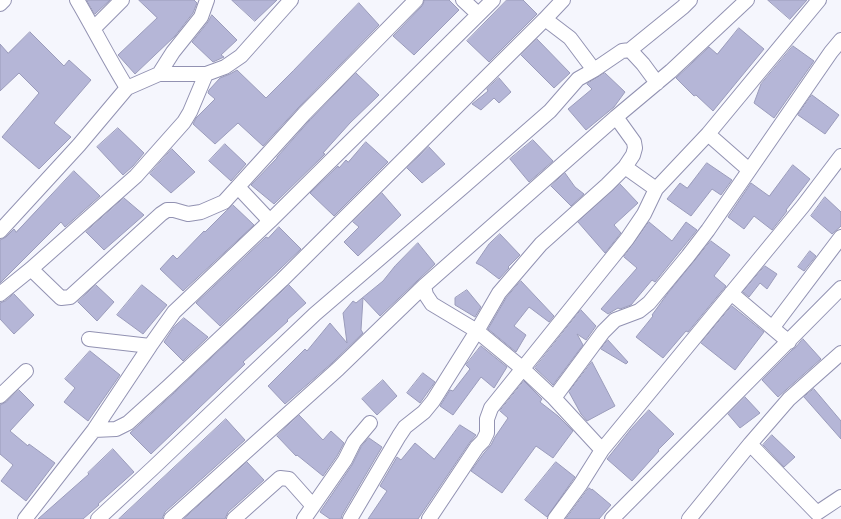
<!DOCTYPE html>
<html>
<head>
<meta charset="utf-8">
<style>
	body { margin:0 }
	canvas { display:block; background:#f5f6fd }
</style>
</head>
<body>
<canvas width="841" height="519"></canvas>
<script>
const g = document.querySelector('canvas').getContext('2d');
g.lineJoin = 'round';
function paint(path, color) { g.fillStyle = color; g.fill(path, 'evenodd'); }
function stroke(path, color, width, dash) { g.strokeStyle = color; g.lineWidth = width; g.lineCap = dash ? 'butt' : 'round'; g.setLineDash(dash || []); g.stroke(path); }
const building = new Path2D(`
	M87,0H110L95,14Z
	M139,0H194L197,3L193,13L175,36L135,74L118,55L157,18Z
	M232,0H277L255,21Z
	M425,0H449L459,10L414,55L393,36L422,6Z
	M507,0H523L537,14L489,62L467,41Z
	M768,0H807L790,19Z
	M359,3L379,25L298,108L263,146L238,123L215,144L193,124L196,118L215,99L208,93L209,90L220,78L230,74L237,70L266,98L293,71Z
	M212,15L237,40L221,55L224,57L213,62L192,42L208,22Z
	M739,28L764,49L713,111L696,95L694,96L676,78L709,47L717,54Z
	M30,32L64,66L69,60L91,80L54,123L71,137L39,169L2,137L39,93L19,73L0,91V44L8,53Z
	M537,39L570,73L554,88L521,55Z
	M793,46L814,61L774,118L754,103L761,84Z
	M356,73L379,95L350,123L323,153L325,154L274,204L251,185L277,158V157L310,120Z
	M605,73L625,92L614,107L586,130L568,109L592,89L587,84Z
	M499,78L511,92L499,103L494,98L481,110L472,104L488,91L487,89Z
	M812,95L839,115L825,134L798,115Z
	M118,128L144,153L133,166L123,175L97,147Z
	M533,140L553,161L529,182L510,159Z
	M366,142L388,162L334,216L310,193L338,166L339,168L346,160L348,162Z
	M225,144L246,164L231,181L209,161Z
	M429,147L445,164L422,183L407,168Z
	M172,149L195,172L171,193L150,174Z
	M707,163L732,180L721,195L712,189L691,216L667,199L680,183L687,188Z
	M793,165L810,179L786,210L787,211L772,230L754,216L744,229L728,217L751,183L769,196Z
	M74,171L100,196L65,227L61,222L0,283V240L6,237L14,229L16,232Z
	M565,173L575,187L584,194L571,206L551,186Z
	M620,184L638,203L614,225L621,233L605,253L578,222Z
	M382,193L401,215L358,256L344,242L359,227L353,222Z
	M825,197L841,212V226L832,234L811,216Z
	M124,198L144,215L104,250L86,232Z
	M233,205L254,225L183,291L160,269L173,255L177,259L204,231L205,232L226,211Z
	M649,222L672,241L686,222L697,230L655,282L652,280L631,305L620,309L618,308L608,314L601,309L637,268L624,257Z
	M279,227L301,249L220,326L196,303L266,237L268,238Z
	M500,234L520,255L508,267L509,268L499,279L482,266L476,263L489,244Z
	M711,241L730,255L714,276L726,286L688,332L686,331L663,358L636,337L653,316L652,315L668,293Z
	M418,243L435,264L380,316L363,298L361,330L363,333L332,363L285,404L268,386L305,349L307,351L330,323L347,343L343,313L353,301L356,303L383,281L395,266Z
	M810,251L816,256L804,271L798,267Z
	M765,266L777,274L767,289L760,283L749,297L743,292Z
	M521,281L554,316L549,322L529,307L514,326L526,335L516,352L488,329L506,298Z
	M96,285L114,302L97,321L78,302Z
	M142,285L167,305L143,334L117,315Z
	M289,285L306,303L287,320L288,321L243,362L245,364L151,454L130,433L174,393Z
	M467,290L481,307L475,317L455,305V298Z
	M14,294L34,315L14,334L0,319V303L5,301Z
	M732,306L764,332L735,370L701,343Z
	M581,310L596,326L586,340L577,334L583,345L553,385L535,368Z
	M184,318L208,337L183,361L164,342L174,327Z
	M803,339L821,359L778,397L762,380L792,350L795,348Z
	M608,340L628,362L626,364L601,349Z
	M481,346L507,367L494,388L481,377L453,415L440,406L450,390L453,391L470,369L466,365Z
	M90,351L120,375L88,421L64,402L75,388L65,379Z
	M592,362L615,406L587,421L581,414L569,392Z
	M423,373L435,382L420,403L407,393Z
	M383,380L397,396L377,415L362,399Z
	M524,381L542,399L540,402L558,416L573,431L553,458L536,446L502,493L471,471L484,453L491,445L495,437L508,418L500,411Z
	M814,389L841,421V439L804,397Z
	M19,390L34,405L10,431L28,446L29,444L55,463L26,501L1,481L13,465L0,454V405L6,402Z
	M745,397L760,413L740,428L728,414Z
	M649,410L674,434L658,450L659,451L632,481L607,459L631,429Z
	M299,415L323,440L331,431L344,443L337,456L323,476L297,455L296,456L277,436Z
	M226,419L245,440L165,512L162,519H119Z
	M460,425L476,435L470,442L418,519H368L387,491L380,486L397,457L401,460L415,443L434,459Z
	M772,435L795,457L784,467L763,445Z
	M369,438L382,447L342,515L341,519H330L320,512L352,465L361,447Z
	M113,449L134,472L98,504L99,505L83,519H38L89,474L88,473Z
	M247,462L264,480L228,512L225,519H184Z
	M556,462L575,477L547,517L525,500Z
	M589,488L592,490V489L611,505L599,519H566Z`);
paint(building, '#b5b6d7');
stroke(building, '#9b9cbb', 1);
const street = new Path2D(`
	M77,0C94,29 109,59 127,88
	M463,0L478,14
	M0,4L4,0
	M94,28L122,0
	M630,50L643,64L657,83
	M594,70L622,51L630,50L683,7L690,0
	M159,74L173,52L201,17L207,0
	M708,134L749,170
	M238,187L270,221
	M656,189L708,134L819,0
	M0,231L79,145L127,88L159,74H206L225,67L241,56L291,0
	M31,269L61,298L70,297L161,214L167,210H174L188,214L201,212L224,202L304,114L416,0
	M731,293L789,342
	M0,294L31,269L136,176L184,122L190,112L206,74
	M773,327L841,237
	M89,339L150,346
	M0,396L26,371
	M554,398L603,332L615,320L639,311L649,303L688,256L708,230L831,52L841,40
	M94,430L116,429L128,423L168,387L282,280L545,19
	M750,444L817,513L841,497
	M602,450L554,398L522,368L477,331L499,293L541,244L607,185L625,167L633,155L635,148L634,142L616,117L671,71L747,0
	M25,519L94,430L150,346L174,312L270,221L493,0
	M98,519L153,468L315,314L463,187L550,111L578,79L594,70L570,38L545,19L563,0
	M171,519L338,369L424,286L616,117
	M234,519L280,478L289,479L313,506
	M304,519L345,460L354,442L370,423
	M350,519L399,436L405,427L424,412L433,401L477,331L432,304L426,295L424,286
	M429,519L477,447L483,441L487,433V419L491,408L627,239L644,214L656,189L625,167
	M555,519L580,485L602,450L803,206L841,156
	M612,519L841,288
	M689,519L750,444L789,399L841,353`);
stroke(street, '#9292b2', 16);
stroke(street, '#fff', 14);
</script>
</body>
</html>
